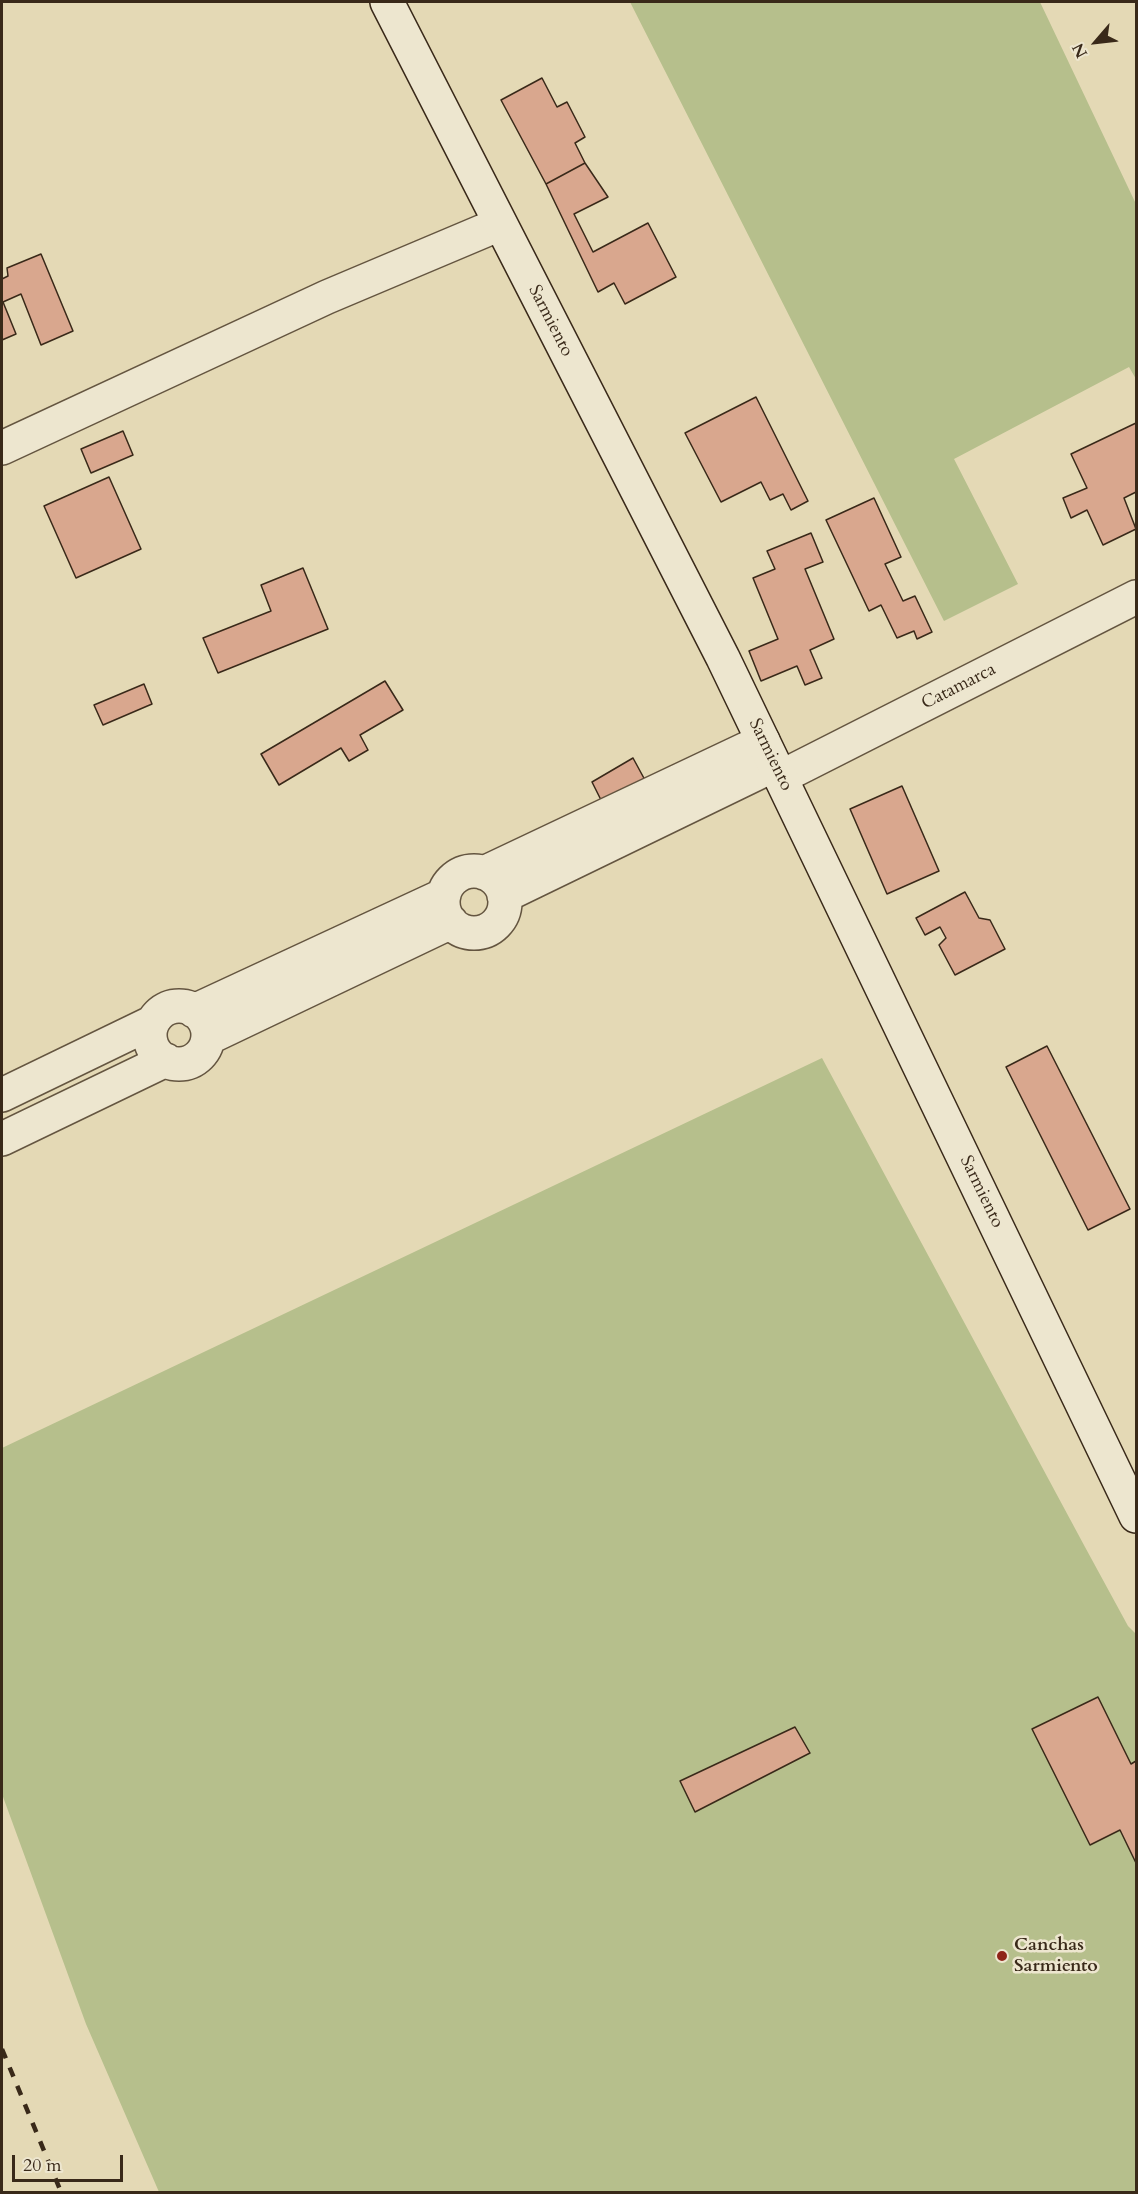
<!DOCTYPE html>
<html>
<head>
<meta charset="utf-8">
<style>
	body { margin:0 }
	#map { position:relative; width:1138px; height:2194px; overflow:hidden; background:#e4d9b5; font-family:Cardo,serif }
	canvas { display:block }
	.frame { position:absolute; inset:0; border:3px solid #392919; pointer-events:none }
	.north { position:absolute; left:1066px; top:12px; width:60px; height:60px; -webkit-text-stroke:4px #ede6cf; paint-order:stroke; rotate:242deg; font-size:16px; font-weight:700; line-height:24px; text-align:center; color:#392919 }
	.north::after { content:''; display:block; margin:auto; width:21px; height:27px; background:#392919; clip-path:polygon(50% 0,100% 100%,50% 72%,0 100%) }
	.scale { position:absolute; left:12px; top:2155px; width:111px; height:27px; box-sizing:border-box; border:3px solid #392919; border-top:0; padding-left:8px; font-size:18px; line-height:21px; white-space:nowrap; color:#392919; -webkit-text-stroke:4px #ede6cf; paint-order:stroke }
</style>
</head>
<body>
<div id="map">
<canvas width="1138" height="2194"></canvas>
<div class="frame"></div>
<div class="north">N</div>
<div class="scale">20 m</div>
</div>
<script>
const g = document.querySelector('canvas').getContext('2d');
g.lineJoin = 'round';
function paint(path, color) { g.fillStyle = color; g.fill(path, 'evenodd'); }
function stroke(path, color, width, dash) { g.strokeStyle = color; g.lineWidth = width; g.lineCap = dash ? 'butt' : 'round'; g.setLineDash(dash || []); g.stroke(path); }
function drawText(font, color, halo, rows, align = 'center') {
  g.font = font + ' Cardo,serif'; g.lineWidth = 5; g.setLineDash([]); g.textBaseline = 'middle'; g.strokeStyle = halo; g.fillStyle = color; for (const [text, x, y, turn = 0] of rows) {
    g.save(); g.translate(x, y); g.rotate((+turn || 0) * Math.PI / 180); g.textAlign = isNaN(turn) ? turn : align; if (halo) g.strokeText(text, 0, 0); g.fillText(text, 0, 0); g.restore();
  }
}
paint(new Path2D(`
	M630,2H1040L1136,204V379L1129,367L954,459L1018,584L944,621Z
	M822,1058L1085,1547L1128,1626L1136,1634V2192H159L86,2024L2,1794V1448Z`), '#b6bf8c');
const building = new Path2D(`
	M542,78L557,107L567,102L585,137L575,143L585,163L546,184L501,100Z
	M585,163L608,197L574,214L593,252L648,223L676,277L625,304L614,283L598,292L546,184Z
	M41,254L73,331L41,345L21,294L3,302L16,334L2,340V279L8,276L7,268Z
	M756,397L808,501L791,510L783,494L770,500L761,482L721,502L685,433Z
	M1136,423V492L1124,498L1136,529L1103,545L1087,510L1071,518L1063,498L1087,488L1071,454Z
	M123,431L133,455L91,473L81,449Z
	M109,477L141,549L76,578L44,506Z
	M874,498L901,557L885,564L903,601L915,596L932,632L917,639L914,631L897,638L881,605L869,611L826,520Z
	M811,533L823,562L805,569L834,639L810,650L822,678L805,685L797,666L761,681L749,651L778,639L753,578L775,569L767,551Z
	M303,568L328,629L218,673L203,638L271,611L261,585Z
	M385,681L403,710L360,735L368,750L349,761L341,748L279,785L261,754Z
	M144,684L152,704L103,725L94,705Z
	M633,758L652,793L621,840L592,782Z
	M902,786L939,871L887,894L850,809Z
	M965,892L979,918L990,920L1005,949L955,975L939,945L946,938L940,927L925,935L916,918Z
	M1047,1046L1130,1209L1088,1230L1006,1067Z
	M1098,1697L1131,1764L1136,1761V1863L1120,1830L1090,1845L1032,1729Z
	M795,1727L810,1753L695,1812L680,1781Z`);
paint(building, '#d9a78e');
stroke(building, '#392919', 1.5);
const minor = new Path2D(`
	M2,448L327,297L500,224
	M781,777L1136,597
	M443 902a31 31 0 1 1 62 0a31 31 0 1 1-62 0Z
	M484,873L763,741
	M504,896L774,765
	M150 1035a29 29 0 1 1 58 0a29 29 0 1 1-58 0Z
	M194,1011L444,895
	M208,1038L451,922
	M2,1095L153,1022
	M2,1139L166,1060`);
const secondary = new Path2D(`
	M387,2L723,658L1136,1516`);
stroke(minor, '#645540', 36);
stroke(secondary, '#392919', 36);
stroke(minor, '#ede6cf', 33);
stroke(secondary, '#ede6cf', 33);
stroke(new Path2D(`
	M2,2049L61,2192`), '#392919', 4.5, [10, 10]);
for (const [x, y, r, color] of [
	[1002,1956,6,"#8f2418"]
]) { const dot = new Path2D(); dot.arc(x, y, r, 0, 2 * Math.PI); g.fillStyle = color; g.fill(dot); stroke(dot, '#ede6cf', 2); }
drawText('18px', '#392919', '#ede6cf', [
	["Sarmiento",550,321,63],
	["Catamarca",959,687,-27],
	["Sarmiento",770,755,64],
	["Sarmiento",981,1192,64]
]);
drawText('bold 18px', '#392919', '#ede6cf', [
	["Canchas",1014,1946],
	["Sarmiento",1014,1967]
], 'left');
</script>
</body>
</html>
